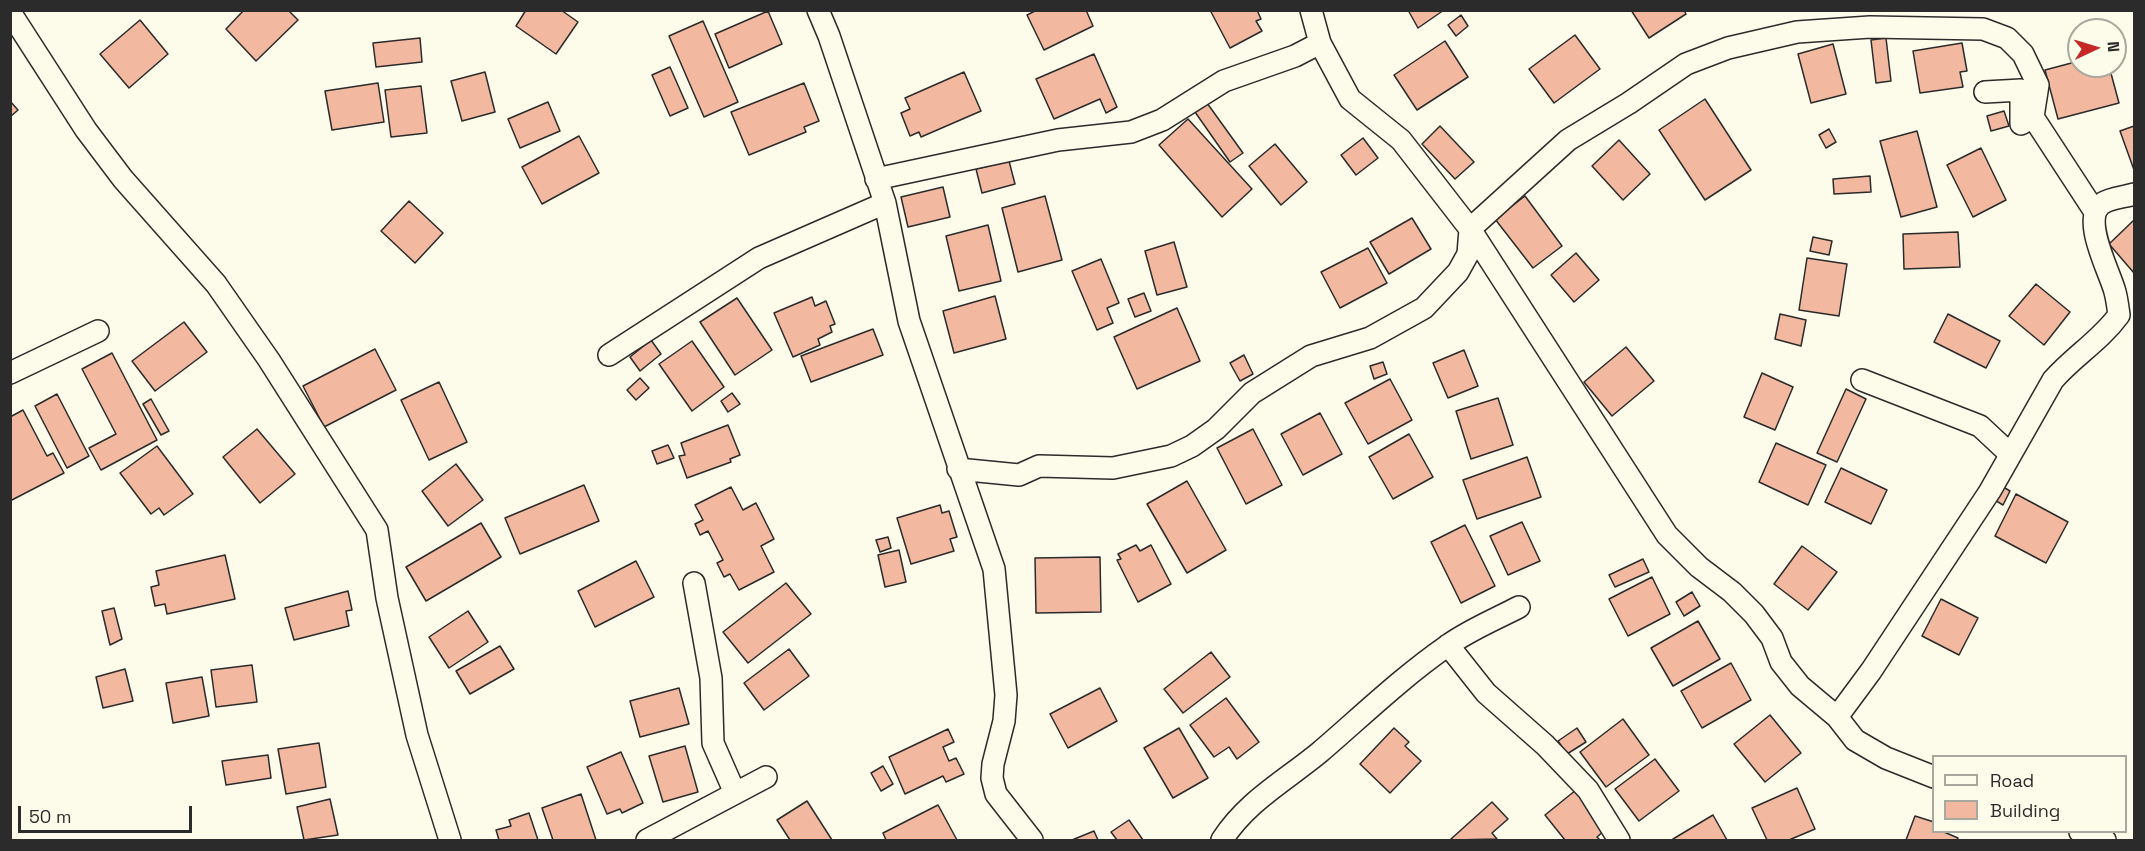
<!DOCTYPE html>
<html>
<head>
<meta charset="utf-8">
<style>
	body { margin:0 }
	#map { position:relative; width:2145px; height:851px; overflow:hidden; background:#fdfbea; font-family:"Space Grotesk",sans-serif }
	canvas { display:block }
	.frame { position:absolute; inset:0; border:12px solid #2b2b2b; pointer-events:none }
	.legend { position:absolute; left:1932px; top:755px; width:195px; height:78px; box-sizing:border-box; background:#fdfbea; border:2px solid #a9a89e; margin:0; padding:8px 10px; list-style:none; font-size:18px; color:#2b2b2b }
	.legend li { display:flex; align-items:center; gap:12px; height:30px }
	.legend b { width:30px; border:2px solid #a9a89e }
	.north { position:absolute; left:2067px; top:18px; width:60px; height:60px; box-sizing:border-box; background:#fdfbea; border:2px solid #a9a89e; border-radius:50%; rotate:86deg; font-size:16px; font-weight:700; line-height:24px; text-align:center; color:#2b2b2b }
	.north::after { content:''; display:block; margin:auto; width:21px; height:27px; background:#c62828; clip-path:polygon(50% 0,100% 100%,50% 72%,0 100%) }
	.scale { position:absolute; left:18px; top:806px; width:174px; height:27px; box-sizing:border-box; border:3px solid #2b2b2b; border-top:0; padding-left:8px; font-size:18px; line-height:21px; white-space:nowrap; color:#2b2b2b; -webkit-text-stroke:4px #fdfbea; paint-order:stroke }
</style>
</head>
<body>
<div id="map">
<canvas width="2145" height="851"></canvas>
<div class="frame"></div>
<ul class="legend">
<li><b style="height:8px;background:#fdfbea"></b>Road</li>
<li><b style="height:16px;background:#f2b8a0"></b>Building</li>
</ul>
<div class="north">N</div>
<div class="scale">50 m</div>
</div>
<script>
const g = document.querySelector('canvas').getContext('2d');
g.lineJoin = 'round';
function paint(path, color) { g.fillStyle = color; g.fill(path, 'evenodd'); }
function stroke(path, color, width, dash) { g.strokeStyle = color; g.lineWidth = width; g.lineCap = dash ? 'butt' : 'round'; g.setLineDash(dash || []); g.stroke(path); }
const building = new Path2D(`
	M244,10H288L298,20L256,61L226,29Z
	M526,10H561L578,22L556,54L516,26Z
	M1037,10H1086L1093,26L1044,50L1027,15Z
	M1210,10H1257L1261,19L1256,21L1262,31L1230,48Z
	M1408,10H1444L1418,28Z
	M1631,10H1684L1686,14L1649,38Z
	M768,11L782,44L729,68L715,34Z
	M1461,15L1468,26L1456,36L1448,25Z
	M140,20L168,54L129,88L100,54Z
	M703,21L738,102L704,117L669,36Z
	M1575,35L1600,69L1554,103L1529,69Z
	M420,38L422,62L376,67L373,43Z
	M1886,38L1891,81L1876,83L1871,40Z
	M1445,41L1468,77L1417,110L1394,75Z
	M1962,43L1967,71L1960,72L1963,87L1920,93L1913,51Z
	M1833,44L1846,94L1811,103L1798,54Z
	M1094,54L1117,107L1106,113L1100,99L1054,119L1036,79Z
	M2079,61V66H2109L2119,103L2058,119L2045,70Z
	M670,67L688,108L670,116L652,75Z
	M485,72L495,112L462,121L451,81Z
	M964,72L981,111L921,137L919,132L910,136L901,113L910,109L905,98Z
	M378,83L384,122L332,130L325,91Z
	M804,83L819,121L804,127L806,132L749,155L731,112Z
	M421,86L427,133L391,137L385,90Z
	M1705,99L1751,170L1705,200L1659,130Z
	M10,101L18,110L10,117Z
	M548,102L560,131L520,148L508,119Z
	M1207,103L1243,153L1230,162L1195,112Z
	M2004,111L2009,126L1991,131L1987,116Z
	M1188,119L1252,189L1222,217L1159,145Z
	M1440,126L1474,162L1455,179L1422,144Z
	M2134,126V170L2120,131Z
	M1829,129L1836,142L1826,148L1819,135Z
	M1917,131L1937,207L1901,217L1880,141Z
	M579,136L599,173L542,204L522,167Z
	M1363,138L1378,158L1356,175L1341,155Z
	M1619,140L1650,174L1623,200L1592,166Z
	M1275,144L1307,182L1281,205L1249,166Z
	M1981,148L2006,200L1973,217L1947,165Z
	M1009,161L1015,184L982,193L976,169Z
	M1870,176L1871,192L1834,194L1833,179Z
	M943,187L950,217L908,227L901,197Z
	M1045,196L1062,260L1018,272L1002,208Z
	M1525,196L1562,246L1533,268L1495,219Z
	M409,201L443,233L415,263L381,231Z
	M1412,218L1431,249L1389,274L1370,242Z
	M2134,220V273L2109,244Z
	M988,225L1001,281L959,291L946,236Z
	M1958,232L1960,267L1904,269L1903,234Z
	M1813,237L1832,241L1829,255L1810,251Z
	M1174,242L1187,287L1157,295L1145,251Z
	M1368,248L1387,283L1340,308L1321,272Z
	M1576,253L1599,280L1574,302L1551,275Z
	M1807,258L1847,264L1839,316L1799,310Z
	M1101,259L1119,303L1107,308L1113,323L1097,330L1072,271Z
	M2036,284L2070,312L2044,345L2009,316Z
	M1144,293L1151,311L1135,317L1128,299Z
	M995,296L1006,339L954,353L943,311Z
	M812,297L815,306L826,301L835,324L830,326L832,332L818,339L820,345L793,357L774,313Z
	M737,298L772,350L735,375L700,322Z
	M1177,308L1200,361L1137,389L1114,337Z
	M1780,314L1806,320L1801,346L1775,339Z
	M1948,314L2000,341L1986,368L1934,342Z
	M184,322L207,352L155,391L132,361Z
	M873,329L883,355L811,382L801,356Z
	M651,340L661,354L640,371L630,357Z
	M692,341L724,387L692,411L659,364Z
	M1626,347L1654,381L1612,416L1584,382Z
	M375,349L396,390L324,427L303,386Z
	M1464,350L1478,386L1448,398L1433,363Z
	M112,353L157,440L101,470L89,448L116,434L82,369Z
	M1244,355L1253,374L1240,381L1230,363Z
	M1383,362L1387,374L1374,379L1370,366Z
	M1762,373L1793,387L1775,430L1744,417Z
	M640,378L649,388L636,400L627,390Z
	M1390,379L1412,420L1368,444L1345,403Z
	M439,382L467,442L429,460L401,400Z
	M1846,389L1866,399L1837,462L1817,453Z
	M732,393L740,404L728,412L721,401Z
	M57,394L89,456L67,468L35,406Z
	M1498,398L1513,445L1471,459L1456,411Z
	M151,399L169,431L161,435L143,404Z
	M23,410L47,456L53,453L64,473L10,501V417Z
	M1320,413L1342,454L1303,475L1281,434Z
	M728,425L740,455L730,459L731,462L687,478L679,456L685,455L681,443Z
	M257,429L295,474L260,503L223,457Z
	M1253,429L1282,485L1246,504L1217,448Z
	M1409,434L1433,477L1393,499L1369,457Z
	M1776,443L1826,465L1808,505L1759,482Z
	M668,445L674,458L657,464L652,451Z
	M157,446L193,494L164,515L159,508L151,514L120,473Z
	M1527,457L1541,497L1477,519L1463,480Z
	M456,464L483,500L448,526L422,491Z
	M1841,468L1887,490L1871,524L1825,502Z
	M1187,481L1226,550L1187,573L1147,504Z
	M584,485L599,521L520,554L505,518Z
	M2000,485L2010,491L2003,505L1993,499Z
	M731,487L743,510L756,503L774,539L761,546L774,572L739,590L730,574L724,577L717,563L723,560L708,531L700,535L695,524L703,520L695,505Z
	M2016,494L2068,522L2046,563L1995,536Z
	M940,505L942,513L949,511L957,537L950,539L954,551L911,564L897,518Z
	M1522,522L1540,561L1508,575L1490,536Z
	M481,523L501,557L426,601L406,567Z
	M1465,525L1495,586L1461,603L1431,542Z
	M888,537L891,548L880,552L876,540Z
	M1136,545L1140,551L1151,545L1171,584L1138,602L1117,560L1121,559L1118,554Z
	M1802,546L1837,572L1808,610L1774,584Z
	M899,550L906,582L885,587L878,555Z
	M225,555L235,599L167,614L165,604L155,606L151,587L159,585L156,571Z
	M1100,557L1101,612L1036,613L1035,558Z
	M1643,559L1649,572L1615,587L1609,575Z
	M636,561L654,597L595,627L578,591Z
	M1652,577L1670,614L1628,636L1609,599Z
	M786,583L811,614L748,663L723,632Z
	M348,591L352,610L346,611L349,626L294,640L285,608Z
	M1692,592L1700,606L1684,616L1676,602Z
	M1941,599L1978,618L1959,655L1922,636Z
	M114,608L122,639L110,645L102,611Z
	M468,611L488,642L449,668L429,637Z
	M1698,621L1720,659L1673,686L1651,648Z
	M500,646L514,669L470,694L456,671Z
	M789,649L809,676L764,710L744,683Z
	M1211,652L1230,677L1183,713L1164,689Z
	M1731,663L1751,700L1702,728L1681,691Z
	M252,665L257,702L216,707L211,670Z
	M125,669L133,701L103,708L96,677Z
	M202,677L209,716L173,723L166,683Z
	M679,688L689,724L640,737L630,701Z
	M1100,688L1117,721L1068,748L1050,714Z
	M1226,698L1259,742L1237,759L1229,747L1214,757L1190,725Z
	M1770,715L1801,753L1765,782L1734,744Z
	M1623,719L1649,755L1606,787L1580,752Z
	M1179,728L1208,778L1173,798L1144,748Z
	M1394,728L1409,742L1405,746L1421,761L1390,793L1360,764Z
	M1577,728L1586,742L1567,754L1558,741Z
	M948,729L954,742L943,747L949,761L956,758L964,774L946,782L943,776L905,794L889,757Z
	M319,743L326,787L286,794L278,749Z
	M685,746L698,792L663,802L649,756Z
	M621,752L643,803L622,813L620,809L607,814L587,767Z
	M268,755L271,778L226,785L222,761Z
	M1655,759L1679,791L1639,821L1615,789Z
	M883,766L893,784L881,791L871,773Z
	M1797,788L1815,829L1789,840H1767L1752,808Z
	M1576,790L1606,829L1597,837L1600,840H1565L1545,815Z
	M581,794L596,840H553L542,808Z
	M330,799L338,835L304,840L297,807Z
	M807,801L832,840H790L777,820Z
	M1492,802L1508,819L1492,833L1497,839L1453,840L1451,839Z
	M938,805L957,840H886L883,833Z
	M529,813L538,840H497H499L496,830L511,826L509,820Z
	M1713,815L1727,840H1673V839Z
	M1915,816L1934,822V832H1944L1958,838L1957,840H1906Z
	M1129,820L1143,840H1117L1111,832Z
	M1094,831L1098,840H1072Z`);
paint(building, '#f2b8a0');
stroke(building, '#2b2b2b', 1.5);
const street = new Path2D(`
	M818,10L829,36L885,203L909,321L994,569L1006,695L1004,721L993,764L992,778L996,794L1032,840
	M1311,10L1320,43L1350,99L1401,140L1470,229L1667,535L1699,567L1732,592L1754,614L1772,638L1781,662L1800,686L1837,717L1855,740L1886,758L1934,777
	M10,12L86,130L123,179L216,284L269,360L377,530L387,598L417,735L450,840
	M2033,117L2095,212
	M876,179L1058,140L1131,132L1162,120L1224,81L1295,56L1320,43
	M609,355L759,258L885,203
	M10,373L98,331
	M1862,380L1980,426L2010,454
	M958,469L1019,475L1039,466L1113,468L1171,456L1192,446L1216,429L1252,393L1311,356L1370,338L1424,308L1458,272L1468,254L1470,229L1568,140L1629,103L1686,64L1728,48L1797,32L1870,27L1983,29L2007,38L2023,54L2038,85L2033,117L2021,124V90L1985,92
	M694,583L711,678L713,743L735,793
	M1448,645L1486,693L1545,745L1588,790L1619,840
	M1837,717L1871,671L1990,491L2053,380C2074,356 2100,341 2119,315C2118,308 2117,299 2115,292C2111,274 2079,217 2103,203C2111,198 2125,197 2134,194
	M2080,832L2105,840
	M647,840L766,777
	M1222,840C1247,801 1285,781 1320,752C1362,716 1401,678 1447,646C1469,630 1496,619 1519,607`);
stroke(street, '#2b2b2b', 24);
stroke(street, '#fdfbea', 21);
</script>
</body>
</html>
